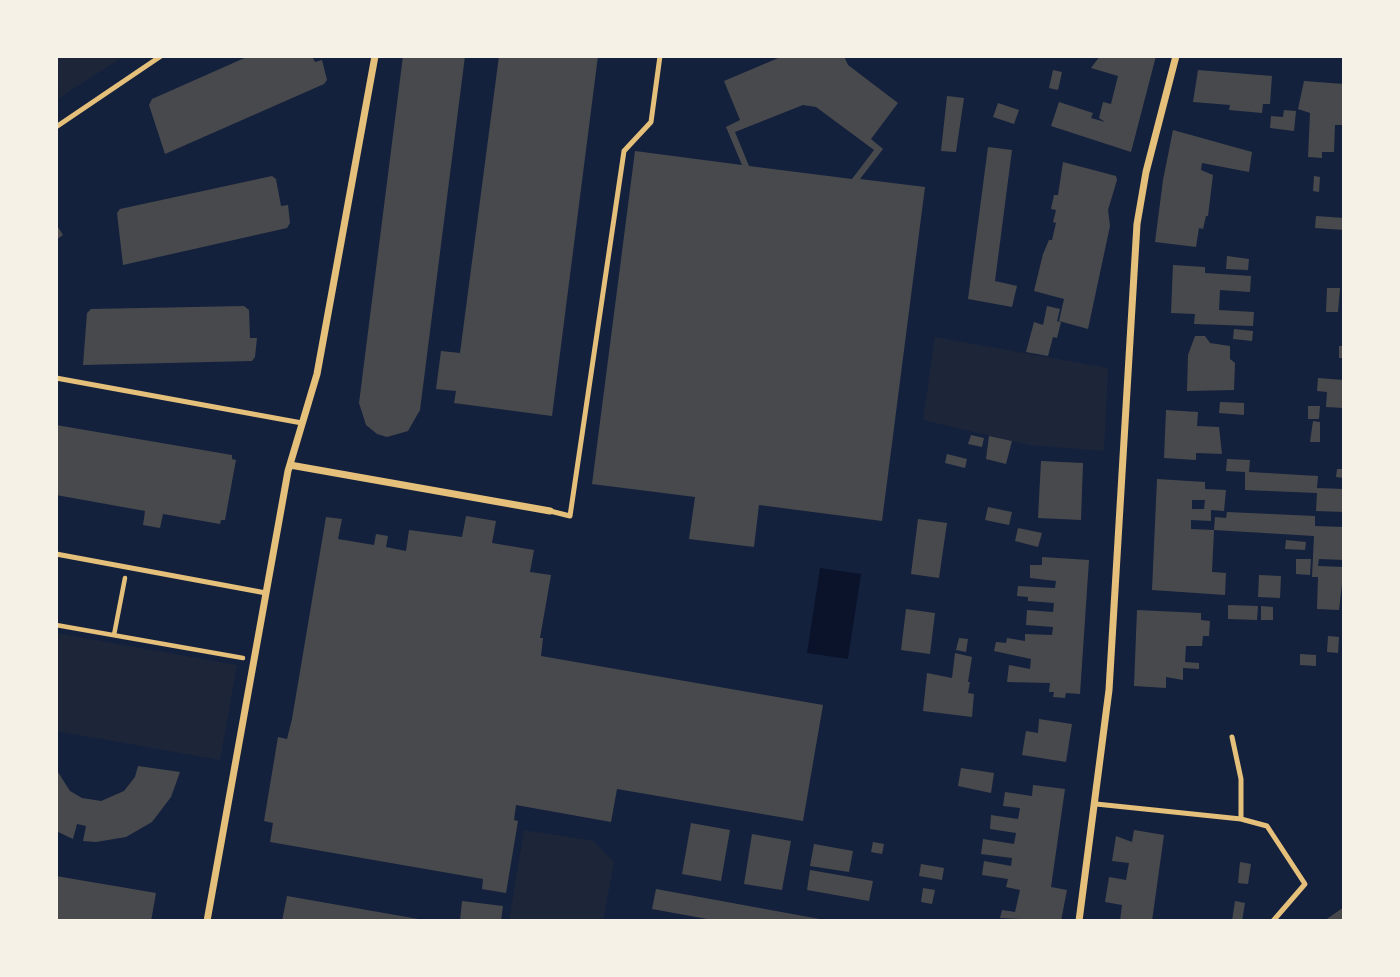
<!DOCTYPE html>
<html>
<head>
<meta charset="utf-8">
<style>
	body { margin:0 }
	#map { position:relative; width:1400px; height:977px; overflow:hidden; background:#14213d; font-family:"Crimson Pro",serif }
	canvas { display:block }
	.frame { position:absolute; inset:0; border:58px solid #f6f1e7; pointer-events:none }
</style>
</head>
<body>
<div id="map">
<canvas width="1400" height="977"></canvas>
<div class="frame"></div>
</div>
<script>
const g = document.querySelector('canvas').getContext('2d');
g.lineJoin = 'round';
function paint(path, color) { g.fillStyle = color; g.fill(path, 'evenodd'); }
function stroke(path, color, width, dash) { g.strokeStyle = color; g.lineWidth = width; g.lineCap = dash ? 'butt' : 'round'; g.setLineDash(dash || []); g.stroke(path); }
paint(new Path2D(`
	M56,56H124L56,100Z
	M935,337L1108,368L1104,451L1029,445L923,420Z
	M56,633L237,665L220,760L56,731Z
	M524,830L594,841L614,862L603,921H509Z`), '#1d2539');
paint(new Path2D(`
	M820,568L861,574L848,659L807,653Z`), '#0b132b');
paint(new Path2D(`
	M249,56H312L315,62L322,60L327,80L324,84L165,154L149,105L152,99Z
	M403,56H465L420,410L408,431L387,437L377,434L366,425L359,403Z
	M499,56H598L552,416L454,403L456,391L436,389L441,351L460,353Z
	M783,56H844L848,65L898,103L871,139L883,149L860,179L925,187L882,521L759,505L754,547L689,539L695,497L592,484L635,151L742,165L726,127L740,120L724,81ZM803,105L816,107L874,150L852,179L749,166L735,132Z
	M1100,56H1156L1131,152L1051,126L1059,102L1093,113L1091,118L1105,122L1099,118L1103,102L1111,104L1118,76L1091,68Z
	M1053,70L1062,72L1058,90L1049,88Z
	M1198,70L1272,76L1270,104H1263L1262,113L1229,110L1230,105L1193,102Z
	M1304,81L1344,84V125H1335L1334,152H1322V158L1308,157L1310,113L1298,109Z
	M947,96L964,98L956,152L941,151Z
	M998,103L1019,110L1014,124L993,117Z
	M1284,110L1296,111L1294,131L1270,128L1271,116L1283,117Z
	M1173,130L1252,152L1249,172L1202,163L1201,170L1213,175L1208,216H1206L1203,229L1199,228L1196,247L1155,242L1163,180Z
	M988,147L1012,150L995,281L1017,286L1012,307L968,299Z
	M1063,162L1116,176L1117,180L1108,210L1110,226L1088,329L1059,321L1064,299L1034,291L1043,254L1049,240H1052L1056,223L1053,222L1056,210L1051,209L1054,195H1058Z
	M272,176L276,179L281,206L288,205L290,223L287,228L123,265L117,213L120,209Z
	M1314,176L1320,177L1319,192L1313,191Z
	M1316,216L1344,218V230L1315,228Z
	M56,224L63,235L56,240Z
	M1227,256L1249,259L1248,270L1226,269Z
	M1173,265L1205,267V273L1251,276L1250,292L1220,290L1219,310L1254,312L1253,326L1194,324L1195,314L1171,313Z
	M1327,288H1340L1338,312H1326Z
	M244,306L249,310L250,338H257L255,357L252,361L83,365L87,313L91,309Z
	M1047,306L1060,309L1057,321L1061,322L1057,338L1053,337L1048,356L1026,352L1034,322L1043,325Z
	M1234,329L1253,331L1252,341L1233,339Z
	M1195,336H1205L1210,343L1230,346V359L1235,363L1234,390L1187,391L1188,355Z
	M1339,346H1344V358H1339Z
	M1318,378L1344,380V408L1326,407L1327,392L1317,391Z
	M1220,402L1244,403V415L1219,413Z
	M1308,406H1320L1319,419H1308Z
	M1166,410L1198,412L1197,426L1219,427L1222,454L1196,453V460L1164,458Z
	M1313,421L1320,422V442H1310Z
	M56,425L232,455V459L236,460L225,520H221L220,524L163,514L160,528L143,525L145,511L56,495Z
	M971,435L984,438L982,447L968,444Z
	M989,436L1012,441L1006,464L986,459Z
	M947,454L967,459L965,468L945,463Z
	M1227,459L1250,460L1249,472L1318,476L1317,488L1344,489V512L1316,511L1317,493L1245,490V472L1226,471Z
	M1041,461L1083,463L1081,520L1038,518Z
	M1337,469H1344V478L1336,477Z
	M1157,479L1205,482V489L1226,490L1224,511L1211,510V521L1191,520V529L1214,530L1212,572L1226,573L1225,595L1152,590ZM1192,500H1205L1204,509H1192Z
	M988,507L1012,512L1009,525L985,520Z
	M1227,512L1315,516V526L1344,527V560L1319,559L1318,566L1344,567L1339,610L1317,609L1318,577H1312L1314,536L1214,530L1215,517L1226,518Z
	M466,516L496,521L492,543L534,550L530,572L551,575L540,638H543L541,656L823,705L803,821L617,789L611,822L516,805L514,820L518,821L506,893L482,889L483,879L270,842L273,823L264,821L278,737L287,739L292,719L326,517L342,519L338,539L374,545L376,534L388,536L386,547L406,551L409,530L462,537Z
	M918,519L947,523L939,578L911,574Z
	M1018,528L1042,533L1038,547L1015,541Z
	M1286,540L1306,542L1305,550L1285,549Z
	M1042,557L1089,560L1080,694L1066,693L1065,698L1053,697L1054,692H1049L1050,683L1007,682L1009,665L1030,669L1031,659L994,651L996,642L1006,643L1007,638L1025,641V634L1052,635L1053,627L1026,625L1027,610L1053,612L1054,603L1028,601V597L1017,596L1018,586L1055,588L1056,581L1030,578V565H1042Z
	M1296,559H1311L1310,575L1296,574Z
	M1259,575L1281,576L1280,598L1258,597Z
	M1228,605L1258,606L1257,620L1228,619Z
	M1261,606L1273,607V620H1261Z
	M906,609L935,613L930,654L901,650Z
	M1137,610L1201,613V620L1210,621L1209,636H1203L1202,646H1186L1185,662L1199,663V669L1183,668V680L1166,677V688L1134,686Z
	M1328,636L1339,637L1338,653L1327,652Z
	M959,638L968,639L966,652L956,650Z
	M955,653L972,657L968,682H970L968,693L974,694L972,717L923,711L927,673L952,678Z
	M1300,654L1316,655V666L1300,665Z
	M1039,719L1072,724L1066,762L1022,755L1026,731L1038,733Z
	M138,766L180,772L171,797L152,822L126,837L96,842L83,841L86,826L77,824L73,839L56,831V769L70,791L82,798L101,801L124,791L135,777Z
	M961,768L994,773L991,793L958,786Z
	M1033,785L1065,789L1051,887L1067,890L1061,921L1000,918L1002,910L1015,912L1020,890L1006,887L1008,879L982,875L984,861L1011,866L1012,858L981,854L983,839L1014,844L1016,833L990,829L991,815L1018,819L1020,808L1003,806L1005,792L1032,796Z
	M691,823L730,830L721,881L682,874Z
	M1134,830L1164,835L1152,921H1120L1122,905L1105,902L1109,877L1126,880L1129,863L1112,861L1116,836L1132,842Z
	M752,834L791,841L782,890L744,884Z
	M873,842L884,844L882,854L871,852Z
	M814,844L853,851L849,872L810,866Z
	M1240,862L1251,864L1248,884L1238,883Z
	M921,864L944,868L942,880L919,876Z
	M810,870L873,881L869,901L807,890Z
	M56,876L156,893L151,921H56Z
	M923,888L935,890L932,904L921,902Z
	M656,889L825,920V921H718L652,909Z
	M287,896L424,920V921H282Z
	M462,901L503,906L501,921H460Z
	M1235,901L1245,903L1242,921H1232Z
	M1344,907V921H1324Z`), '#48494c');
stroke(new Path2D(`
	M56,625L243,658
	M114,635L125,578`), '#e5c07b', 4.5);
stroke(new Path2D(`
	M56,127L161,56
	M56,378L302,423
	M550,511L570,516L624,151L651,122L660,56
	M56,554L266,593
	M1096,804L1241,819V779L1232,737
	M1241,819L1267,826L1305,884L1273,921`), '#e5c07b', 5);
stroke(new Path2D(`
	M290,465L550,511
	M207,921L288,471L317,374L375,56
	M1079,921L1109,690L1137,224L1146,172L1176,56`), '#e5c07b', 7);
</script>
</body>
</html>
